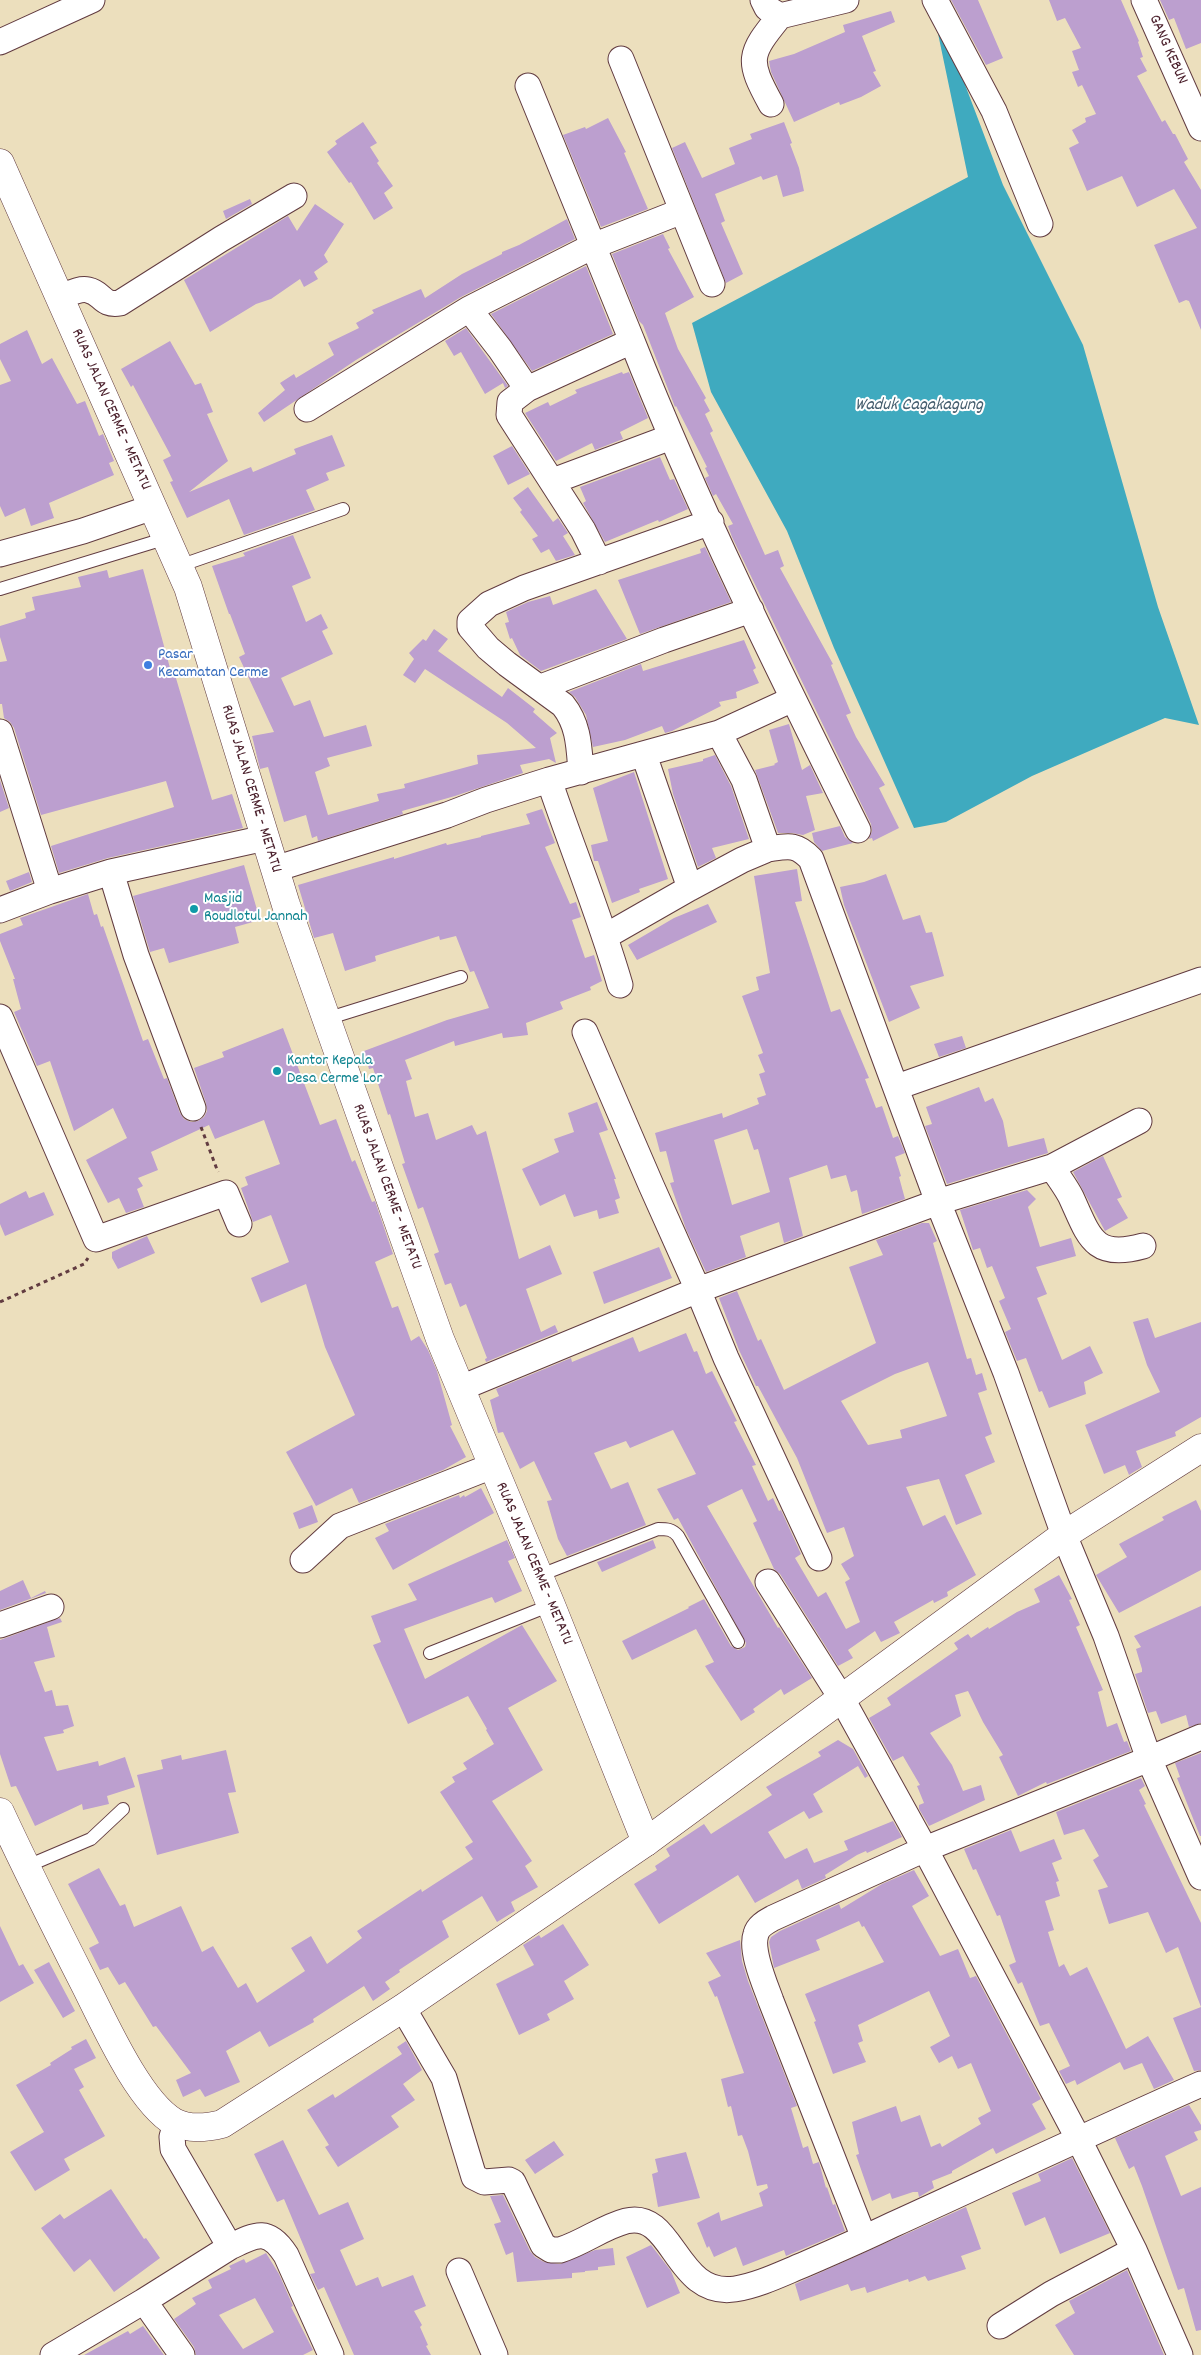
<!DOCTYPE html>
<html>
<head>
<meta charset="utf-8">
<style>
	body { margin:0 }
	canvas { display:block; background:#ecdfbd }
</style>
</head>
<body>
<canvas width="1201" height="2355"></canvas>
<script>
const g = document.querySelector('canvas').getContext('2d');
g.lineJoin = 'round';
function paint(path, color) { g.fillStyle = color; g.fill(path, 'evenodd'); }
function stroke(path, color, width, dash) { g.strokeStyle = color; g.lineWidth = width; g.lineCap = dash ? 'butt' : 'round'; g.setLineDash(dash || []); g.stroke(path); }
function drawText(font, color, halo, rows, align = 'center') {
  g.font = font + ' Dekko,sans-serif'; g.lineWidth = 4; g.setLineDash([]); g.textBaseline = 'middle'; g.strokeStyle = halo; g.fillStyle = color; for (const [text, x, y, turn = 0] of rows) {
    g.save(); g.translate(x, y); g.rotate((+turn || 0) * Math.PI / 180); g.textAlign = isNaN(turn) ? turn : align; if (halo) g.strokeText(text, 0, 0); g.fillText(text, 0, 0); g.restore();
  }
}
paint(new Path2D(`
	M931,0H933L1003,185L1083,345L1158,607L1199,725L1165,718L1032,776L946,822L914,828L834,648L787,531L711,392L692,323L968,177Z`), '#3faabf');
paint(new Path2D(`
	M951,0H978L1003,58L986,65Z
	M1049,0H1121L1139,41L1138,42L1143,57L1140,58L1147,71L1137,76L1162,122L1165,120L1173,134H1175L1188,159L1184,162L1201,190V330L1189,301L1186,300L1179,303L1154,245L1197,228L1174,189L1137,207L1122,176L1087,191L1069,148L1079,143L1072,130L1086,122L1085,118L1096,114L1082,85L1078,87L1072,72L1079,70L1072,51L1081,48L1065,18L1057,21Z
	M1160,0H1201V43L1186,49L1174,18L1169,20Z
	M891,11L895,22L862,36L876,71L873,72L881,86L861,97L840,105L839,102L794,122L771,72L769,61L794,54L845,32L843,25Z
	M608,118L626,152L624,153L648,209L601,227L563,135L585,127L586,129Z
	M363,122L377,143L370,147L379,161L377,163L393,186L384,193L393,208L374,220L351,182L349,183L327,152L337,144L335,141Z
	M784,122L792,143L790,144L799,168L804,191L783,197L777,175L763,180L761,176L715,194L725,221L721,223L743,274L726,283L672,148L685,142L702,178L735,164L729,148L752,139L750,134Z
	M250,199L252,204L226,219L223,211Z
	M315,204L344,224L324,255L328,262L314,272L318,279L304,287L300,279L271,299L256,304L210,332L184,280L288,216L297,231Z
	M567,219L575,239L461,297L356,360L264,422L258,413L285,390L280,383L294,374L296,378L334,355L328,343L359,328L356,323L374,313L372,310L421,289L425,298L462,274L502,254V252L519,245Z
	M663,234L670,248L668,249L694,297L665,313L678,349L706,398L704,400L710,411L705,414L713,431L710,433L765,555L778,550L784,566L780,568L833,664L831,665L851,713L846,715L856,737L885,785L879,788L899,828L873,841L872,838L869,839L872,831L871,824L732,537L728,526L733,524L716,494L713,496L705,478L709,476L705,468L707,467L676,406L675,407L643,325L639,321L612,254Z
	M586,266L613,334L532,371L491,314Z
	M466,328L508,386L505,388L503,383L485,394L461,352L454,356L445,341Z
	M27,330L42,364L52,358L77,404L85,401L99,436L103,434L114,461L109,463L114,475L49,503L54,518L31,526L25,508L5,517L0,506V385L11,381L0,359V344Z
	M170,341L195,385L201,383L213,412L207,414L228,461L189,492L251,467L253,472L296,454L294,449L332,435L345,466L326,473L329,480L306,490L315,510L244,535L229,499L187,518L170,482L173,481L163,460L171,456L133,385L131,387L121,369Z
	M622,372L623,374L629,372L648,418L620,432L623,439L595,450L592,443L556,461L525,413L548,402L550,406L577,393L575,390Z
	M512,446L530,474L508,485L493,456Z
	M660,457L670,480L674,479L688,509L659,522L658,520L605,542L583,503L586,501L580,487Z
	M528,487L553,522L558,518L568,533L563,536L575,555L556,561L549,549L541,553L532,539L538,536L520,512L522,510L513,498Z
	M293,535L311,578L292,586L306,622L321,614L328,628L322,631L333,654L281,678L294,706L310,700L324,737L366,725L372,746L327,758L330,766L315,772L328,815L379,801L377,794L405,788L404,784L478,764L477,755L536,748L507,723L425,669L415,683L403,675L414,659L409,653L423,639L426,641L434,629L448,639L438,651L502,697L508,688L535,709L533,712L557,733L550,738L556,763L549,759L520,765L523,773L455,796L402,811L403,814L318,841L317,836L312,838L306,815L284,822L268,767L260,769L252,736L274,732L239,657L245,654L230,614H229L212,566L245,556L243,553Z
	M705,547L731,602L640,634L618,580L701,553L700,549Z
	M143,569L170,668H173L212,800L232,794L243,828L108,858L59,873L51,846L174,807L166,781L41,815L14,728L10,722L4,718L2,704H0V662L7,661L0,637V626L26,618L25,613L35,610L32,597L81,587L78,577L107,570L109,578Z
	M596,589L627,639L541,671L520,655L512,638L510,639L505,623L509,622L506,612L528,602L550,596L553,605Z
	M744,640L756,668L753,670L759,683L736,692L737,698L719,702L721,706L672,731L665,733L662,726L625,740L593,747L586,715L575,697L569,692L641,664L643,671Z
	M789,724L802,770L810,765L823,793L806,796L815,830L803,835L792,833H778L755,770L775,765L774,764L778,762L769,730Z
	M715,755L731,786L749,839L712,848L716,858L698,867L673,794L668,769L703,761V759Z
	M634,772L668,879L639,889L640,892L612,903L598,861H594L591,845L608,841L593,788Z
	M0,780L9,808L0,812Z
	M542,809L555,843L545,847L570,904L576,902L581,917L572,920L585,958L594,955L602,981L590,987L591,990L560,1002L563,1009L526,1023L528,1035L503,1038L502,1033L455,1046L454,1041L405,1060L412,1079L406,1081L415,1117L428,1113L436,1140L472,1125L477,1135L486,1131L519,1259L550,1245L562,1274L526,1289L541,1332L555,1325L558,1332L486,1362L485,1359L487,1358L466,1304L460,1307L451,1283L445,1285L434,1254L439,1252L423,1207L418,1209L402,1164L405,1163L390,1114L388,1115L373,1068L369,1069L364,1051L447,1020L489,1008L474,971L470,972L456,936L440,940L439,936L375,956L376,961L345,971L333,933L314,938L298,885L394,857V859L446,843L447,845L481,837V836L530,824L526,814Z
	M840,826L845,837L853,843L822,851L814,842L812,833Z
	M244,865L260,920L235,927L239,943L169,963L164,948L150,952L133,896Z
	M797,869L802,901L795,902L831,1012L840,1009L869,1078L865,1079L876,1108L882,1106L893,1138L898,1136L905,1153L895,1157L901,1176L899,1177L905,1199L862,1214L857,1190L851,1192L846,1175L831,1179L827,1165L789,1178L803,1236L784,1243L779,1222L740,1236L746,1257L706,1272L686,1229L670,1183L674,1182L666,1151L660,1152L655,1133L722,1113L723,1118L759,1104L757,1098L766,1095L759,1074L765,1072L758,1055L763,1053L742,996L759,990L756,977L770,973L754,876ZM747,1129L754,1150L758,1149L770,1192L732,1205L714,1140Z
	M29,872L32,882L10,891L6,881Z
	M886,874L903,920L920,915L926,933L932,932L944,976L910,986L920,1008L889,1022L844,905L840,887L864,882Z
	M88,894L94,915L97,914L101,927L103,926L143,1041L148,1039L164,1079L167,1078L180,1113L184,1119L191,1122L198,1121L204,1117L207,1111L206,1103L194,1068L224,1057L222,1052L283,1028L320,1125L336,1119L352,1162L355,1160L372,1202L375,1201L393,1254L375,1262L392,1308L398,1306L411,1341L419,1336L428,1350L437,1371L452,1425L450,1426L466,1457L443,1470L359,1503L352,1488L316,1506L286,1452L355,1415L325,1347L306,1284L261,1303L251,1278L289,1262L271,1215L253,1222L241,1188L248,1185L245,1177L280,1164L264,1120L215,1139L209,1125L151,1152L158,1170L138,1178L143,1186L137,1189L144,1207L126,1213L119,1198L108,1203L86,1160L127,1138L113,1108L74,1131L50,1061L37,1066L14,1012L21,1009L13,979H15L0,941V934L23,925L20,918Z
	M708,904L717,922L637,960L628,945L674,918Z
	M962,1036L966,1048L939,1057L934,1044Z
	M979,1087L985,1102L993,1098L1003,1121L1008,1147L1044,1138L1048,1153L947,1184L925,1126L932,1124L926,1107Z
	M597,1102L608,1130L599,1133L616,1179H614L620,1198L615,1200L619,1213L599,1219L597,1210L574,1217L565,1194L540,1206L522,1169L559,1152L554,1139L574,1132L568,1113Z
	M1103,1156L1122,1197L1117,1199L1128,1218L1105,1231L1073,1172Z
	M1027,1190L1036,1199L1028,1207L1040,1247L1071,1238L1076,1256L1036,1267L1047,1294L1037,1298L1062,1360L1090,1346L1103,1373L1084,1382L1086,1394L1049,1408L1042,1391L1039,1392L1026,1358L1017,1361L1005,1332L1011,1329L999,1301L1005,1298L992,1266L987,1268L980,1248L973,1250L960,1210Z
	M26,1191L29,1198L44,1192L54,1215L5,1236L0,1224V1204Z
	M922,1223H929L937,1241L933,1243L967,1359L971,1358L976,1375L982,1373L987,1390L978,1393L992,1434L985,1437L995,1462L965,1475L982,1514L956,1525L939,1479L906,1487L923,1526L945,1515L976,1575L947,1592L948,1596L934,1603L933,1600L894,1622L900,1633L881,1642L875,1631L848,1650L853,1658L838,1666L780,1574L774,1569L753,1523L757,1521L742,1489L707,1506L778,1628L779,1627L812,1678L784,1695L781,1689L753,1709L755,1712L741,1721L705,1666L714,1662L696,1629L632,1660L622,1641L689,1608L688,1607L704,1599L731,1646L738,1650L745,1647L746,1643L678,1518L674,1520L657,1489L696,1474L673,1430L630,1448L626,1441L594,1453L611,1489L628,1482L646,1525L567,1556L558,1539L547,1501L552,1500L534,1461L520,1469L503,1432L498,1433L490,1400L499,1396L496,1389L571,1358L572,1362L633,1337L639,1352L686,1333L694,1352L697,1351L706,1374L712,1371L737,1421L734,1422L756,1465L752,1466L768,1501L773,1498L779,1511L781,1510L801,1554L795,1558L818,1597L826,1592L846,1629L860,1622L845,1582L850,1579L841,1564L854,1556L844,1527L827,1533L797,1458L758,1386H756L739,1350L719,1298L737,1291L758,1341L761,1339L784,1390L876,1343L849,1267L883,1255L876,1240ZM928,1362L947,1416L900,1430L902,1438L868,1445L841,1401L895,1374Z
	M147,1236L155,1253L118,1269L112,1258V1252Z
	M659,1247L672,1278L604,1304L593,1272Z
	M1148,1318L1155,1338L1201,1322V1417L1175,1432L1176,1436L1136,1451L1142,1467L1132,1473L1129,1475L1125,1465L1104,1474L1085,1425L1160,1392L1147,1365L1133,1322Z
	M481,1488L494,1513L393,1570L375,1538L389,1531L385,1524L459,1495L460,1498L464,1495L465,1497Z
	M1196,1500L1201,1511V1570L1119,1613L1096,1575L1127,1557L1119,1544L1164,1520L1162,1517Z
	M312,1505L318,1522L299,1529L293,1513Z
	M507,1540L515,1558L508,1561L522,1591L495,1603L492,1597L404,1629L425,1679L522,1625L557,1681L508,1708L543,1770L492,1801L532,1861L525,1866L538,1887L511,1902L515,1911L497,1922L482,1896L442,1921L449,1937L399,1970L400,1972L385,1982L390,1989L373,2001L364,1986L313,2019L314,2022L269,2047L260,2031L226,2051L240,2082L205,2097L200,2089L183,2097L176,2080L191,2073L156,2026L153,2027L125,1982L119,1985L108,1967L100,1970L89,1948L99,1943L68,1884L99,1868L120,1906L125,1904L134,1927L181,1906L202,1952L213,1946L238,1988L246,1983L257,2003L305,1971L291,1948L311,1936L327,1964L362,1938L357,1931L421,1889L422,1892L473,1859L465,1847L473,1842L440,1792L455,1782L452,1777L467,1769L463,1763L494,1744L486,1730L487,1729L468,1696L408,1724L373,1645L381,1642L371,1616L417,1600L408,1584Z
	M653,1540L656,1548L602,1572L597,1562Z
	M1059,1575L1072,1599L1069,1600L1080,1625L1076,1627L1103,1690L1098,1692L1107,1727L1117,1723L1124,1742L1127,1741L1131,1751L1047,1784L1046,1782L1018,1796L999,1757L1003,1755L983,1722L968,1691L955,1695L961,1716L930,1733L952,1765L963,1791L981,1785L985,1800L929,1826L919,1809V1805L924,1803L917,1786L920,1785L903,1756L893,1761L869,1718L891,1705L887,1698L958,1649L954,1643L968,1634L971,1638L988,1627L989,1629L1017,1612L1040,1602L1034,1589Z
	M23,1580L31,1598L45,1591L46,1593L0,1610V1591Z
	M1201,1606V1723L1189,1727L1186,1715L1161,1724L1156,1711L1148,1713L1135,1674L1142,1672V1669L1136,1649L1141,1647L1134,1636Z
	M60,1618L62,1622L47,1627L55,1657L34,1662L45,1692L52,1690L56,1706L68,1705L74,1726L63,1730L64,1733L44,1737L57,1771L98,1761L99,1766L125,1757L135,1787L107,1796L109,1804L83,1810L82,1804L35,1826L16,1786L11,1787L0,1754V1640Z
	M838,1740L853,1749L868,1776L865,1778L858,1766L813,1794L823,1812L809,1819L804,1811L768,1832L785,1859L807,1848L814,1863L848,1850L844,1841L893,1821L902,1837L867,1853L866,1851L857,1855L825,1875L826,1878L802,1889L798,1879L755,1903L738,1875L659,1924L634,1884L657,1870L655,1866L670,1856L666,1849L704,1824L711,1834L772,1795L766,1787L821,1756L818,1752Z
	M226,1750L236,1792L228,1793L239,1833L157,1855L137,1775L163,1769L161,1760L181,1755L182,1760Z
	M1201,1753V1836H1200L1177,1778L1180,1777L1175,1763Z
	M1141,1778L1145,1786L1139,1790L1146,1804L1144,1805L1201,1923V2007L1178,1947L1166,1953L1148,1912L1109,1924L1098,1890L1108,1887L1093,1860L1099,1856L1084,1829L1064,1835L1056,1812Z
	M1011,1830L1020,1852L1054,1839L1062,1859L1052,1863L1059,1881L1056,1882L1060,1896L1045,1901L1054,1930L1048,1932L1059,1967L1064,1964L1070,1976L1087,1967L1126,2049L1148,2036L1174,2080L1154,2089L1142,2063L1124,2070L1120,2062L1077,2085L1075,2080L1066,2084L1059,2071L1070,2066L1049,2023L1040,2026L1022,1982L1018,1984L1009,1965L1016,1962L1000,1915L997,1916L976,1869L973,1870L964,1849Z
	M914,1870L929,1896L912,1906L940,1956L958,1949L970,1978L976,1976L1041,2099L1032,2104L1046,2129L996,2154L993,2148L952,2171V2173L932,2181L934,2188L919,2197L918,2192H913L892,2199L890,2193L872,2201L856,2155L859,2154L852,2122L896,2106L901,2122L920,2115L931,2147L940,2143L942,2147L981,2124L978,2118L991,2111L971,2063L958,2069L952,2056L939,2063L930,2047L950,2036L929,1991L858,2025L863,2041L858,2043L866,2062L833,2074L814,2022L816,2021L805,1994L884,1962L864,1926L862,1927L859,1921L816,1940L820,1950L774,1968L769,1942L771,1937L780,1931L839,1904L841,1909L882,1884Z
	M563,1924L589,1965L564,1981L574,1999L547,2014L550,2020L519,2035L496,1984L534,1965L523,1945L539,1935L541,1938Z
	M0,1926L19,1966L23,1964L34,1983L0,2002Z
	M740,1940L742,1961L748,1981L797,2106L791,2108L803,2148L808,2146L813,2164L819,2162L826,2188L827,2187L833,2205L835,2204L845,2231L786,2256L784,2250L743,2266L736,2247L714,2257L709,2246L707,2248L697,2223L719,2212L721,2221L763,2206L759,2193L768,2188L767,2184L757,2186L748,2151L742,2135L738,2136L731,2106L728,2107L721,2079L744,2073L717,1996L715,1997L708,1982L721,1976L706,1953Z
	M49,1962L75,2011L63,2018L34,1970Z
	M1201,2007V2070L1194,2071L1173,2018Z
	M86,2039L96,2058L74,2069L84,2087L79,2090L105,2136L64,2159L70,2170L35,2191L10,2152L44,2132L16,2085L51,2065L50,2063L72,2049L71,2047Z
	M406,2041L422,2070L403,2084L415,2100L391,2116L399,2127L338,2167L325,2147L329,2145L307,2110L333,2094L335,2098L402,2054L397,2047Z
	M1189,2105L1201,2125V2130L1194,2132L1198,2140L1165,2156L1181,2196L1201,2187V2330L1196,2331L1184,2288L1178,2290L1142,2186L1134,2166L1129,2169L1115,2138Z
	M283,2140L319,2215L348,2202L364,2239L340,2250L356,2286L378,2277L382,2287L413,2275L426,2306L414,2311L422,2325L420,2327L428,2345L426,2346L431,2355H354L324,2287L318,2290L310,2274L315,2273L284,2199L277,2202L254,2154Z
	M554,2141L564,2155L535,2174L525,2160Z
	M686,2152L700,2198L658,2207L652,2174L658,2172L655,2159Z
	M1072,2158L1110,2233L1060,2254L1045,2217L1025,2226L1012,2193L1041,2181L1038,2174Z
	M111,2189L144,2239L146,2238L160,2258L114,2292L90,2259L74,2272L41,2228L60,2214L64,2219Z
	M503,2195L530,2251L535,2257L544,2262L560,2264L595,2250L613,2248L615,2265L598,2267V2270L585,2271V2272L572,2273V2278L517,2282L513,2252L506,2255L494,2224L501,2222L490,2196Z
	M966,2207L981,2249L961,2256L966,2269L928,2281L925,2276L909,2282L908,2279L867,2293L865,2287L851,2291L848,2284L800,2301L795,2284Z
	M651,2245L671,2271L680,2293L647,2308L626,2257Z
	M266,2253L279,2274L293,2306L291,2307L313,2350L303,2355H196L194,2347L174,2319L196,2304L192,2298L212,2288L208,2280L231,2269L229,2266L244,2259L246,2263ZM255,2298L274,2332L243,2349L219,2315Z
	M1127,2270L1164,2355H1074L1055,2325L1075,2313L1069,2301Z
	M143,2326L164,2355H84L128,2331L130,2334Z`), '#bc9fcf');
const lane = new Path2D(`
	M179,566L343,509
	M0,589L167,538
	M326,1019L461,977
	M538,1576L658,1529C667,1529 672,1529 678,1536L738,1642
	M430,1653L551,1605
	M25,1867L91,1839L123,1809`);
const street = new Path2D(`
	M763,0L767,8L780,16L846,0
	M935,0L994,111L1040,224
	M1144,0L1201,128
	M0,42L92,0
	M621,59L712,284
	M528,86L632,341
	M771,104C747,60 748,55 780,16
	M60,297C69,294 79,288 88,290C103,293 101,306 120,303L221,239L294,196
	M469,309L593,246L682,211
	M527,389L632,341C698,508 778,669 858,830
	M307,409L469,309L500,349L527,389L510,402L509,415L583,530L599,562
	M553,481L671,437
	M0,554L83,531L153,507
	M541,687L664,640L751,610
	M0,732L50,891
	M719,733L744,780L768,849C788,846 796,843 811,859L938,1202L1006,1373L1064,1535L1106,1636L1149,1759L1201,1737
	M644,755L690,888L742,860L768,849
	M581,772C579,747 579,725 563,705L507,664L488,648L470,627V621L489,604L524,588L711,522
	M549,780C572,848 600,916 620,985
	M275,869L447,815L486,800L549,780L719,733L793,699
	M111,872L136,955L193,1108
	M0,910L50,891L111,872L265,838
	M606,936L690,888
	M0,1017L96,1239L226,1193L239,1224
	M585,1032L651,1185L698,1290L726,1358L819,1558
	M897,1087L1201,980
	M1052,1167C1058,1177 1066,1187 1071,1197C1089,1236 1093,1260 1143,1246
	M461,1388L698,1290L938,1202L1052,1167L1139,1121
	M303,1560L340,1526L492,1466
	M768,1582L842,1699L925,1849L1149,1759L1201,1877
	M0,1625L51,1607
	M403,2008L444,2078L474,2177L484,2182L509,2180L513,2182L543,2245L551,2250H560C583,2243 603,2227 626,2221C674,2209 675,2298 735,2289C759,2285 781,2274 803,2265C833,2252 863,2239 892,2225C995,2178 1097,2130 1201,2084
	M864,2238L771,2001C765,1984 750,1951 756,1934C758,1926 766,1922 773,1918L925,1849L1078,2138L1134,2250L1180,2355
	M230,2247C256,2234 268,2227 286,2255L331,2355
	M459,2271L495,2355
	M144,2301L230,2247L173,2149L172,2137L176,2123
	M1000,2326L1051,2294L1134,2250
	M53,2355L144,2301L182,2355`);
const secondary = new Path2D(`
	M0,163L188,587L286,905L440,1339L551,1605L646,1842`);
const highway = new Path2D(`
	M0,1812C27,1870 55,1926 84,1983C103,2020 138,2101 174,2122C189,2130 206,2128 222,2124L403,2008L646,1842L1064,1535L1201,1448`);
stroke(lane, '#623c41', 14);
stroke(street, '#623c41', 27);
stroke(secondary, '#623c41', 29);
stroke(highway, '#623c41', 29);
stroke(new Path2D(`
	M201,1127L218,1172
	M0,1302L84,1264L88,1258`), '#623c41', 3, [4, 4]);
stroke(lane, '#fff', 12);
stroke(street, '#fff', 25);
stroke(secondary, '#fff', 28);
stroke(highway, '#fff', 28);
for (const [x, y, r, color] of [
	[148,665,5,"#3f7fe0"],
	[194,909,5,"#0f9aa8"],
	[277,1071,5,"#0f9aa8"]
]) { const dot = new Path2D(); dot.arc(x, y, r, 0, 2 * Math.PI); g.fillStyle = color; g.fill(dot); stroke(dot, '#fff', 2); }
drawText('16px', '#4a1f2b', '#fff', [
	["GANG KEBUN",1167,50,66],
	["RUAS JALAN CERME - METATU",110,410,66],
	["RUAS JALAN CERME - METATU",250,789,73],
	["RUAS JALAN CERME - METATU",386,1187,70],
	["RUAS JALAN CERME - METATU",533,1564,67]
]);
drawText('16px', '#366cbe', '#fff', [
	["Pasar",158,656],
	["Kecamatan Cerme",158,674]
], 'left');
drawText('16px', '#0d838f', '#fff', [
	["Masjid",204,900],
	["Roudlotul Jannah",204,918],
	["Kantor Kepala",287,1062],
	["Desa Cerme Lor",287,1080]
], 'left');
drawText('italic 18px', '#455e6e', '#fff', [
	["Waduk Cagakagung",919,407]
]);
</script>
</body>
</html>
